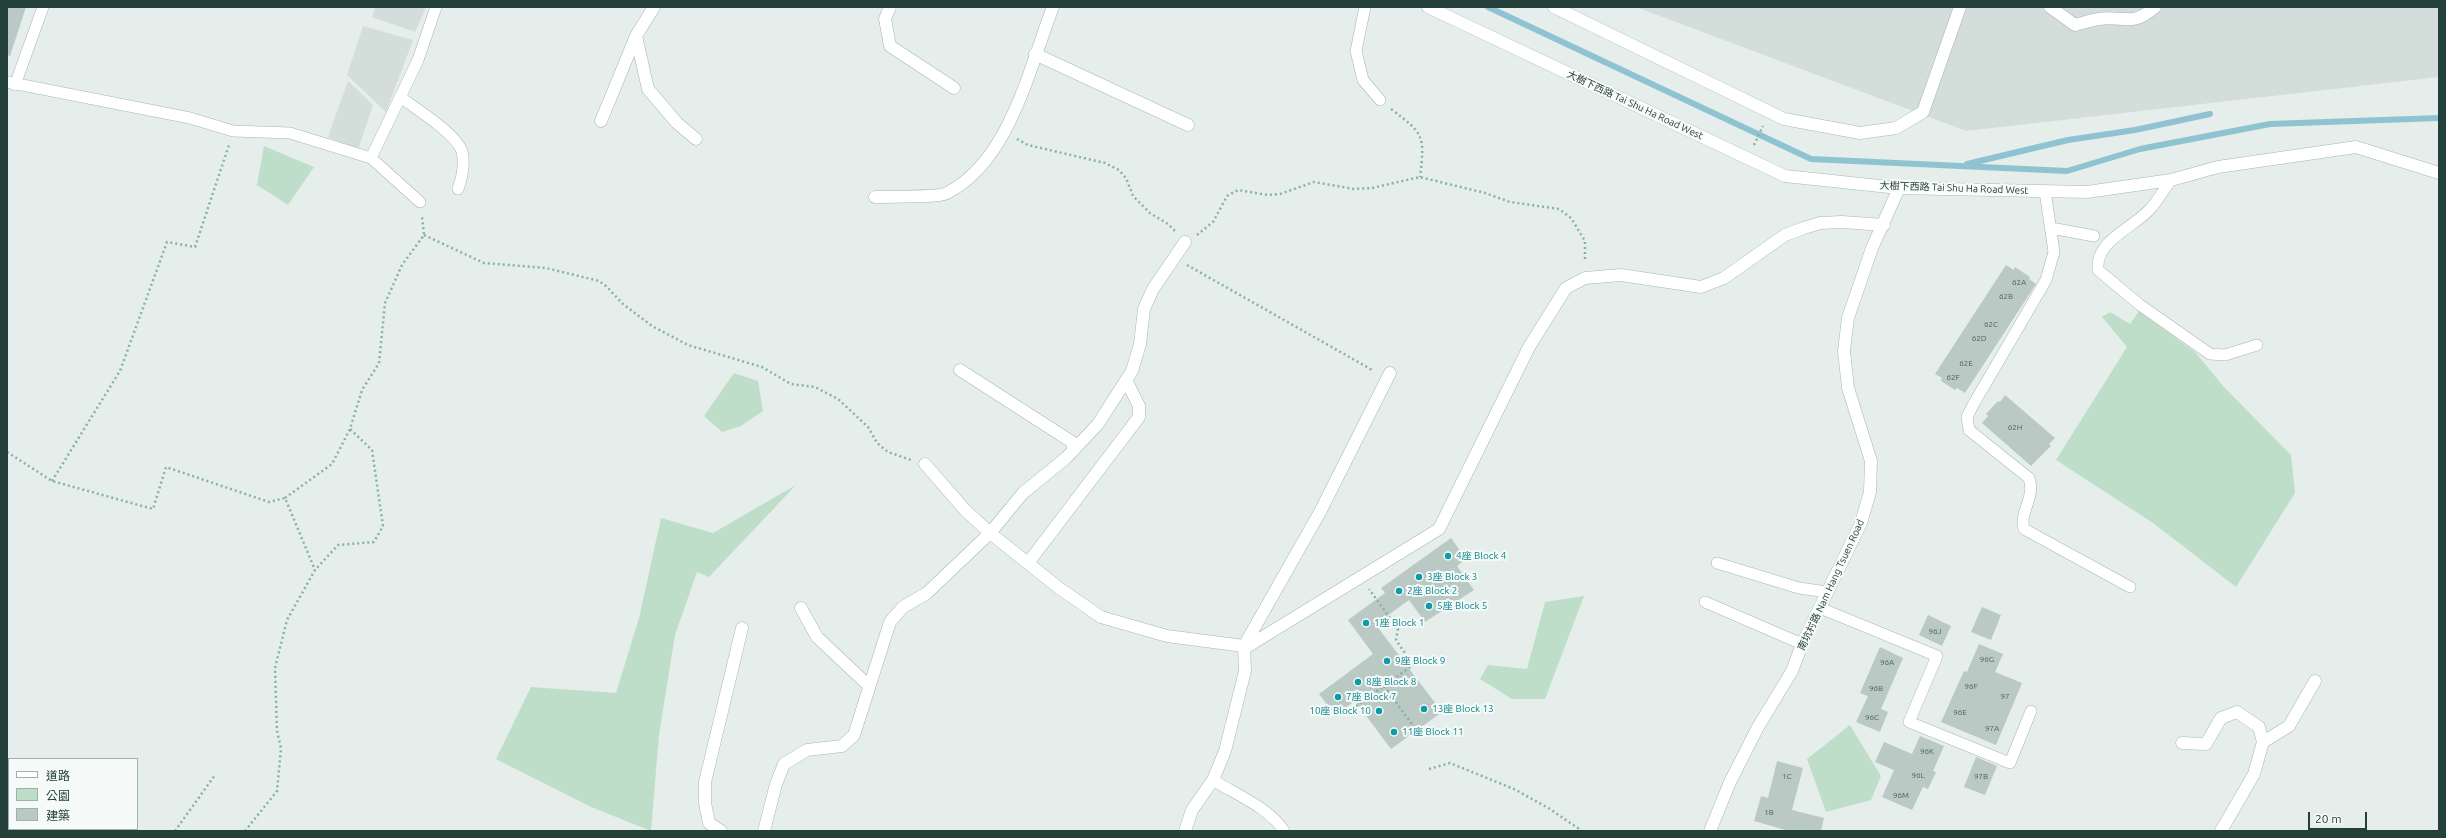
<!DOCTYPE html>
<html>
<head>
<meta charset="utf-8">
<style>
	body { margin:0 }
	#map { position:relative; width:2446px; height:838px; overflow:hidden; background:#e5eeeb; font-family:Ubuntu,"Noto Sans TC",sans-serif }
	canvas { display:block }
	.frame { position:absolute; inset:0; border:8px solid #24403a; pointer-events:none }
	.legend { position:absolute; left:8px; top:758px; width:130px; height:72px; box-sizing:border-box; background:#f6faf8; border:1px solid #a2b0ac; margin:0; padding:5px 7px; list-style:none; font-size:12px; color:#24403a }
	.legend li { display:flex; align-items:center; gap:8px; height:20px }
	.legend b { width:20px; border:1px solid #a2b0ac }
	.scale { position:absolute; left:2308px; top:812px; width:59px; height:18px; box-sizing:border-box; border:2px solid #24403a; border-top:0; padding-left:5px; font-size:12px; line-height:14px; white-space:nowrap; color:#24403a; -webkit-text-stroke:3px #f6faf8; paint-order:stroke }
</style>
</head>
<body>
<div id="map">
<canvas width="2446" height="838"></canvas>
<div class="frame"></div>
<ul class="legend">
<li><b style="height:5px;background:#fff"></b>道路</li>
<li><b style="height:11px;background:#bfdec9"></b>公園</li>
<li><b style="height:11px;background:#bac9c4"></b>建築</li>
</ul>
<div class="scale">20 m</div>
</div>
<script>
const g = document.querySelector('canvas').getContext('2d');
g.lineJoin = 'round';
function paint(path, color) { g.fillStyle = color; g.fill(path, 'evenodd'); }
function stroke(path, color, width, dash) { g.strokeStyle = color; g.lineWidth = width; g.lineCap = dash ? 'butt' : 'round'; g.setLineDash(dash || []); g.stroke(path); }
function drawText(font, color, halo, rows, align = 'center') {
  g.font = font + ' Ubuntu,"Noto Sans TC",sans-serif'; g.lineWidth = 4; g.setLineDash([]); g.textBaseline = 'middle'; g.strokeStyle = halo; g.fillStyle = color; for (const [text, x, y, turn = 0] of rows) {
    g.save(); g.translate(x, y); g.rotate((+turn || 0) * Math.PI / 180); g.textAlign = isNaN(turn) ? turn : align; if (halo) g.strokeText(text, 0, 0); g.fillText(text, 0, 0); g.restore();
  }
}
paint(new Path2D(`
	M375,7H426L415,32L372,17Z
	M1636,7H2439V77L1966,131Z
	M363,26L413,40L386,112L347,75Z
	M348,81L373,105L358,150L328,137Z`), '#d3deda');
paint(new Path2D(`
	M264,146L314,167L288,205L257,185Z
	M2139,311L2195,352L2223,386L2291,455L2295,493L2236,587L2153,523L2056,460L2127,347L2102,317L2110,312L2130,324Z
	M734,373L758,381L763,411L741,426L722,432L704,416Z
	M796,485L709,577L697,572L675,635L659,735L651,831L591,807L496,759L531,687L616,693L639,618L661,518L713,533Z
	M1584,596L1545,699H1512L1480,679L1488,665L1527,669L1545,602Z
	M1850,725L1881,776L1871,800L1826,812L1807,759Z`), '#bfdec9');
stroke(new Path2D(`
	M1488,7L1811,159L2067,171L2140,149L2270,124L2439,118
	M1967,164L2068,140L2135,130L2210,114`), '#8fc3d2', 6);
paint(new Path2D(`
	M7,7H26L10,56L7,55Z
	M2006,265L2014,270L2015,267L2030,277L2029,279L2036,284L1965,393L1957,388L1955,390L1941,381L1942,378L1935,374Z
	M2005,395L2055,438L2049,444L2051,446L2031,466L1982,423L1988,416L1986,414L1998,401L2000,402Z
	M1451,538L1466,559L1457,566L1474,590L1425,622L1409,600L1380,621L1384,626L1379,629L1442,712L1391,749L1355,701L1335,715L1319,694L1373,654L1348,620L1385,593L1381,588Z
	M1982,607L2001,615L1991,640L1971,632Z
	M1928,615L1951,626L1942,646L1919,635Z
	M1979,644L2003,654L1995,672L2022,683L1996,745L1941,722L1964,671L1967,672Z
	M1880,647L1903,658L1881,709L1888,712L1880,732L1856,722L1868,696L1860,693Z
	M1920,736L1944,746L1933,771L1936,772L1928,789L1923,787L1912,810L1882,797L1894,770L1875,762L1884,742L1912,754Z
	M1976,757L1997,766L1985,795L1964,787Z
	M1777,761L1803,768L1792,810L1824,818L1821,831H1789L1754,821L1761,796L1768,798Z`), '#bac9c4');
const lane = new Path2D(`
	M1365,7L1356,51L1363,80L1380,100
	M7,82L190,118L233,131L290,133L371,158L418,60L436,7
	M15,85L43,7
	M400,97C415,108 458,135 462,152C465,164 462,178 458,189
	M371,158L420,202
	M2171,180C2164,189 2159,199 2151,208C2134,228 2095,240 2098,270L2140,305L2210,354L2225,355L2257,345
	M2045,191L2054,252L2046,280L1973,405L1967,417L1969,430L2029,478C2036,498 2019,511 2024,529L2130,587
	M2051,228L2094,236
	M1717,563L1799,588L1827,592
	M1705,602L1802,644
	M1820,608L1937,656L1909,722L2010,763L2031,711
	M1213,780C1235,794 1270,808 1284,831`);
const street = new Path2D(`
	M890,7L885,19L890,46L954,88
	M1554,7L1784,119L1860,133L1896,128L1923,112L1960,7
	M2050,7L2075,25C2083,23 2091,20 2099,19C2124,15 2131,28 2155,7
	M636,36L648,89L677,123L696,139
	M1035,54L1188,125
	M601,121L636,36L654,7
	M875,197C889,196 938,198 947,193C1010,161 1029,68 1053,7
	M960,370L1072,442L1074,450
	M925,464L965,510L990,533L1059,588L1101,617L1167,636L1244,646
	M1028,563L1139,417V406L1126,380
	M801,608L817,637L869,686
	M1245,648L1439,529L1529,347L1566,288L1585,278L1621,275L1701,287L1724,278L1785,235L1804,228L1820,223L1842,222L1884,225
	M2263,742L2289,726L2315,681
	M2182,743L2206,744L2221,718L2237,712L2259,727L2263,742L2254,774L2221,831
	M721,831L709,823L705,803V782L742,628
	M764,831L776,784L784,764L807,750L842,746L854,735L890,622L903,607L927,593L990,533L1023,493L1066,458L1098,424L1132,371L1140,344L1144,309L1153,289L1185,242
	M1185,831L1192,810L1213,780L1225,751L1245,671L1244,646L1320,512L1390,373
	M1710,831L1730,782L1758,727L1792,671L1802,644L1861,523L1870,492L1871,461L1848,388L1844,351L1848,318L1872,248L1899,188L2087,192L2171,180L2218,167L2356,147L2439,173`);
const secondary = new Path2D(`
	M1428,7L1785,176L1899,188`);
stroke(lane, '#a7b6b2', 12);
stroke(street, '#a7b6b2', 13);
stroke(secondary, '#a4bab3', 13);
stroke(new Path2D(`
	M1391,109C1424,134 1425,135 1420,177
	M1017,139L1028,145L1105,163L1119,170L1126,178L1133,196L1150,213L1168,224L1175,231
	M1754,145L1763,126
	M424,235L484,263L546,268L599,281L606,286L623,304L652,326L688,345L762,367L791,384L815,387L838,399L868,427L877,443L888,452L911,460
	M1197,235L1213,222L1227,196L1238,190L1268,195L1280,194L1314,182L1354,189L1372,188L1420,177L1485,193L1510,202L1559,209L1571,218L1585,241V262
	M1187,265L1374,371
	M7,452L52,481L153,509L166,467L269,502L285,498L315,570
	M52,481L120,371L167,242L195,247L229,145
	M285,498L332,464L350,429L362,390L379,363L385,303L402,265L424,235L422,216
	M1384,686L1417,731
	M1348,712L1413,665L1396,640L1398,629L1369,589
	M1429,769L1450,763L1514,789L1550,809L1582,831
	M175,831L215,775
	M245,831L277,791L281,748L277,731L275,668L287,620L315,570L338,545L374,542L383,526L372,450L350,429`), '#86b1a6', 2.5, [2, 3]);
stroke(lane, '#fff', 11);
stroke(street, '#fff', 12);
stroke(secondary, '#fff', 12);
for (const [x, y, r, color] of [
	[1448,556,4,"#0f9aa8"],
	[1419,577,4,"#0f9aa8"],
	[1399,591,4,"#0f9aa8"],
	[1429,606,4,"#0f9aa8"],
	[1366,623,4,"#0f9aa8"],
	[1387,661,4,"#0f9aa8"],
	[1358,682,4,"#0f9aa8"],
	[1338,697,4,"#0f9aa8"],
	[1424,709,4,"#0f9aa8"],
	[1379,711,4,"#0f9aa8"],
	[1394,732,4,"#0f9aa8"]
]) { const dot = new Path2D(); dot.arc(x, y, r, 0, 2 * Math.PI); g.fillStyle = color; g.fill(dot); stroke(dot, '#f6faf8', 1.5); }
drawText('8px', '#4a625c', null, [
	["62A",2019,282],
	["62B",2006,296],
	["62C",1991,324],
	["62D",1979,338],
	["62E",1966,363],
	["62F",1953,377],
	["62H",2015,427],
	["96J",1935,631],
	["96G",1987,659],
	["96A",1887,662],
	["96F",1971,686],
	["96B",1876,688],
	["97",2005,696],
	["96E",1960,712],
	["96C",1872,717],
	["97A",1992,728],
	["96K",1927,751],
	["96L",1918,775],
	["1C",1787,776],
	["97B",1981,776],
	["96M",1901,795],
	["1B",1769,812]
]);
drawText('10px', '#24403a', '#f6faf8', [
	["大樹下西路 Tai Shu Ha Road West",1635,105,25],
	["大樹下西路 Tai Shu Ha Road West",1954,188,2],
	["南坑村路 Nam Hang Tsuen Road",1831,585,-65]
]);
drawText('10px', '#0d838f', '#f6faf8', [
	["4座 Block 4",1456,556],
	["3座 Block 3",1427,577],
	["2座 Block 2",1407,591],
	["5座 Block 5",1437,606],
	["1座 Block 1",1374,623],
	["9座 Block 9",1395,661],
	["8座 Block 8",1366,682],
	["7座 Block 7",1346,697],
	["13座 Block 13",1432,709],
	["10座 Block 10",1371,711,"right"],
	["11座 Block 11",1402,732]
], 'left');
</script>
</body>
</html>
